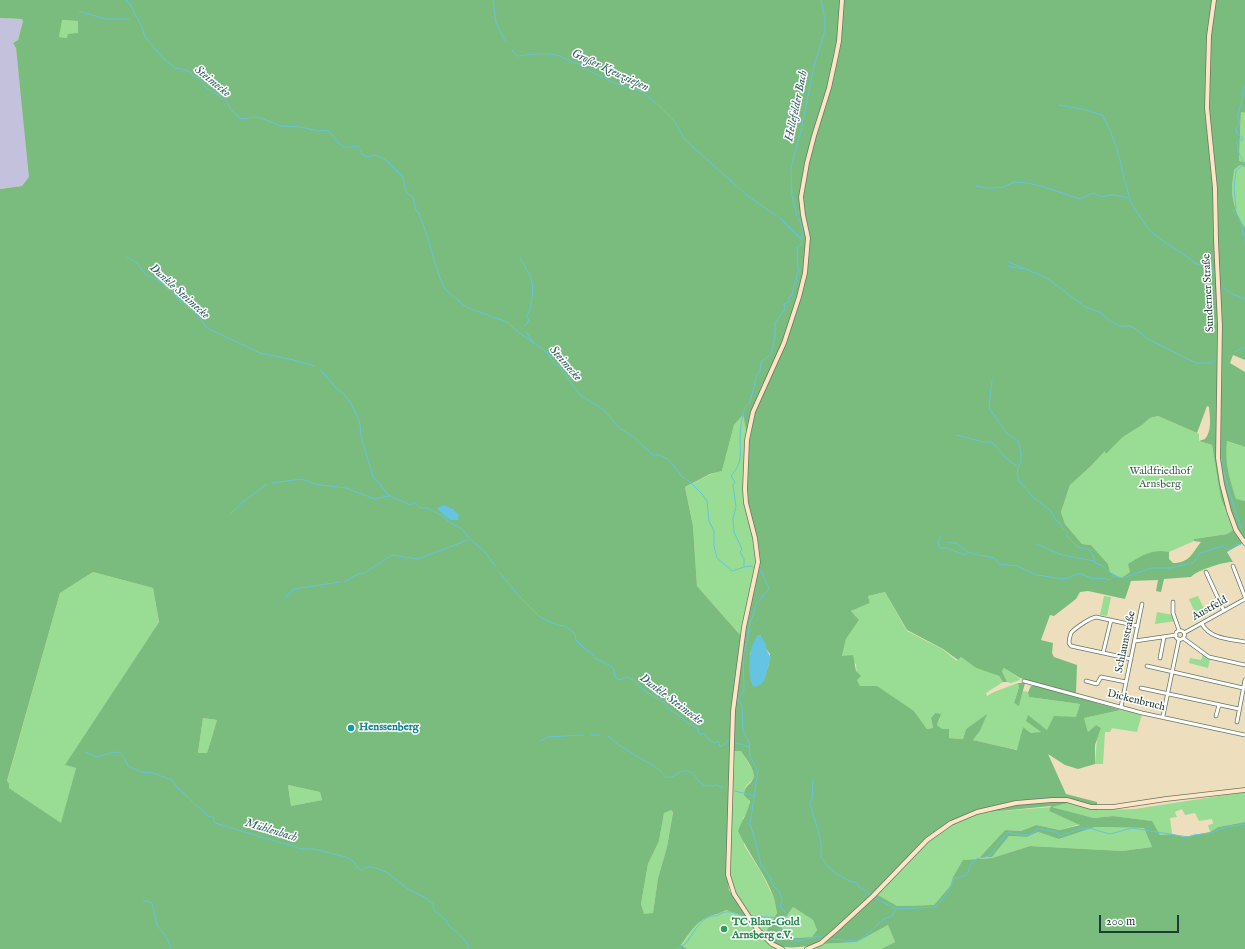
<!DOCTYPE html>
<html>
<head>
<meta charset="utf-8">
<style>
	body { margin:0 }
	#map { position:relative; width:1245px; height:949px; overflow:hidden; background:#eddfbd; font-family:"IM FELL English",serif }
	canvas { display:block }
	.scale { position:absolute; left:1099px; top:915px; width:80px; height:18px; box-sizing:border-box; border:2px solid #1f3d34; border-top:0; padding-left:5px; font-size:12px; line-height:14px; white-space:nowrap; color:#1f3d34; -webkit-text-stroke:3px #fff; paint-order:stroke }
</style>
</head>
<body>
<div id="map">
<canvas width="1245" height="949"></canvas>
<div class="scale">200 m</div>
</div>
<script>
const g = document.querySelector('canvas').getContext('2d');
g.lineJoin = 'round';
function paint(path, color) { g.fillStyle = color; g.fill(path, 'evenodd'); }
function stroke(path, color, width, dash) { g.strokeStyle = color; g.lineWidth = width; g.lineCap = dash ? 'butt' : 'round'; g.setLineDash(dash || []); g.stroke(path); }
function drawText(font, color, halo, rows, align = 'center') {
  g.font = font + ' "IM FELL English",serif'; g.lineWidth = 3; g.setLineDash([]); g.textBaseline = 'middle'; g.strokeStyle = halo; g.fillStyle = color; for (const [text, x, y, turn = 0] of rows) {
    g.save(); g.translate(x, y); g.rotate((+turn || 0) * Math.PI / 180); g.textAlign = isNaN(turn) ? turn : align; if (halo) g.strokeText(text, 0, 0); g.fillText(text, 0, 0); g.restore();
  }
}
paint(new Path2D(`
	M0,18L22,19L23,21L18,40L13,43L16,48L30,177L22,186L0,189Z`), '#c3c1db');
paint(new Path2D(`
	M61,20L78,21V34L67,38L59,37Z
	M1241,112L1245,113V162L1239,161Z
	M1240,165L1245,167V227C1237,217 1232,201 1232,188C1232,182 1234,176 1234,170Z
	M743,415L748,440V501L760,559L757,575L741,636L697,586L693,526L685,487C699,481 707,474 722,471L734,425Z
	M1158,416L1199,434V441L1212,445L1224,507L1233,530L1227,534L1194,539V541L1169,552L1161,551L1152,552L1130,572L1121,578L1110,572L1108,564L1091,545L1082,544L1065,524L1061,512L1070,485L1090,467L1106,450L1107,453L1123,437L1142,425L1150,418Z
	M1226,441L1245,447V501L1236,500C1230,480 1224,461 1226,441Z
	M93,572L153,588L159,622L66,765L76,768L62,824L9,788L7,782L60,593Z
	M885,592L907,631L942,649L957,661L961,657L976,668L999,676L1003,682L986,693L987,696L994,692L1018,683L1019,687L1014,703L1019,705L1023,691L1028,692L1029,697L1080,704L1076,718L1047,730L1028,716L1027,721L1042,733H1031L1023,727L1018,750L973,740L980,731L986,715L966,729L963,739L949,738L937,725L940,718L935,713L931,718L933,728L927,729L914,711L860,686L857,680L856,664L842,656L846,639L859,620L851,611L870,603L868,596Z
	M1104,596L1111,597L1107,616L1100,615Z
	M1198,596L1206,613L1197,618L1189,599Z
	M1157,612L1173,615L1175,621L1155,624Z
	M1203,654L1210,659L1208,668L1189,663L1190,658L1201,660Z
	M1004,668L1019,678L1020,680L1011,683L1007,682L1002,671Z
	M1121,710L1142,714L1137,732L1105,727L1112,728L1110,732H1105L1103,764H1095L1097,739L1101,728L1096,725L1088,732L1084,718Z
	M203,718L217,720L207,753H198Z
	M733,751H741L754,772L753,779L745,787C750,800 753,807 743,818L744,845L761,872L774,898L777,913L764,935L757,928L735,894L729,875Z
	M288,785L320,792L322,800L291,806Z
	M1245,792V822L1218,827L1210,832L1208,825L1213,824L1212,819L1199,821L1195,813L1185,815L1182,809L1175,812L1177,817L1170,818L1172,834L1160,835L1151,821L1113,816L1094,818L1052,807L1049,811L1081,824L1060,830L1036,825L1021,831L1005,830L980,857H992L1009,836L1027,837L1038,832L1059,839L1095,827L1144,828L1152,847L1122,851L1030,846L992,858L964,860L953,877L950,886L934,905L897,906L874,894L929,841L952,824L979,813L1051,807L1068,803L1097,810L1135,809Z
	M670,810L673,811L667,847L658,878L653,914L644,915L641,904L648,864L659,841L664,812Z
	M793,907L813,920L817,930L812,937L792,938L780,926Z
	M726,910L747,918L756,930L778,949H687L681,946C689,935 695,923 708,917C714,914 720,914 726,910Z
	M888,925L895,942L881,949H813L822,944L857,942Z`), '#99dc93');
paint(new Path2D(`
	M0,0H1245V113L1241,112L1239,161L1245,162V167L1240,165L1234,170C1234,176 1232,182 1232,188C1232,201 1237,217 1245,227V360L1233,355L1230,363L1245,372V447L1227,441C1224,461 1230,480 1236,499L1245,501V539L1241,544L1227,552L1233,562C1225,561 1195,571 1191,577L1164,579L1161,592L1156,591L1158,580L1131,581L1125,599L1088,591L1080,592L1076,599L1054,616L1050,615L1041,640L1053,643L1052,653L1054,657L1077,665L1076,694L1020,678L1004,668L1002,671L1007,682H1003L999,676L976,668L961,657L958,660L943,649L907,630L885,592L868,596L870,603L851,611L859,620L846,639L842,656L853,655L856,671L861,676L857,680L860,686H877L914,711L927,729L933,728L931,718L935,713L941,714L937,725L942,729H949V738L963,739L966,729L987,714L980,731L973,740L1017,750L1023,727L1031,733L1041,732L1026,721L1028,715L1047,730L1054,716L1076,717L1080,704L1029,697L1028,692L1031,686L1035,685L1121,710L1084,718L1088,732L1096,725L1101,728L1095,745V764L1078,769L1065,765L1048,754L1066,794L1097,802V810L1068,803L1052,807L1094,818L1113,816L1152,821L1160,835L1172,834L1184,837L1210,832L1218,827L1245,822V949H881L895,942L888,925L857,942L822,944L876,894L897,906L934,905L950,886L953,877L963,860L992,858L1030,846L1122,851L1152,847L1144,828L1095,827L1059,839L1038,832L1027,837L1009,836L992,857H980L1005,830L1021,831L1036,825L1060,830L1080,825L1049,811L1051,806L979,813L952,824L929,841L821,943C807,947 791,949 777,946C772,943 768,939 764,935L777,913C776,908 775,903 774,898C766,875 748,853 738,831C742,820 748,813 750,801L744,795C746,783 749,787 753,779C757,771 745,758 741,751H733V730L743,637L760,559L748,501L746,479L748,440L743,415L734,425L722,471L710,474L685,487L693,526L697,586L741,636L734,691L730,731L727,875L729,890L747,918L726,910C720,914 714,914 708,917C695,923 689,934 681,945L687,949H0V189L22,186L29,177L16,48L13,43L18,40L23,21L22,19L0,18ZM62,20L78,21V33L68,34L67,38L59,37ZM1207,406L1209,407C1210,417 1212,431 1205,439L1199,441L1212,445L1221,498L1233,530L1227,534L1194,539V541L1201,542C1192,553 1190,563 1173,563L1169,559V552C1153,548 1141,556 1128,564L1130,572L1121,578L1110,572L1108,564L1091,545L1082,544L1065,524L1061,512L1070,485L1090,467L1105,451V453H1107L1123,437L1142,425L1150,418L1158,416L1197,433ZM93,572L153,588L159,622L65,765L76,768L61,823L9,788V784L7,781L60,593ZM760,635L766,649L770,654L768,668L750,677V654ZM203,718L217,720L207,753H198ZM288,785L320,792L322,800L291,806ZM671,810L673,812L667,847L658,878L653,913L644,914L641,904L648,864L659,841L664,813ZM793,907L813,920L817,930L812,937L792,938L780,926Z
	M1018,683H1025L1019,706L1014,703L1019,687Z`), '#7abc7d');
paint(new Path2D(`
	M444,505L453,509L459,515L458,520H450L437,509V508Z
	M758,635H760L766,644V649L771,658C766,667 768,686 754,687C748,681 749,658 751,650C752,645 755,639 758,635Z`), '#64c4e2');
stroke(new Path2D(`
	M126,0L130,4L142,27L145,37L163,58L176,69L179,68L190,72L193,76L199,78L206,88L226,100L231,110L241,119L258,117L281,126L301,127L318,131L328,130C333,135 337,144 345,147C348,148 355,146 359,146
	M493,0L496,23L505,41
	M79,11L105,19H129
	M512,50L517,56C529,55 544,52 556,55C566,57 569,64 580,64L583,68L617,84L643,92L658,105L675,122L685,140L748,196L777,216
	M1245,85L1243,90L1241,104L1237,117C1241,123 1239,124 1236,129L1237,133L1243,138L1242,140L1237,141C1237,152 1240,154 1244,164L1236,171L1234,188L1236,209L1233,211C1239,215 1244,226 1242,234L1245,235
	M1059,105L1086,110L1102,115C1114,135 1120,157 1124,180L1126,184L1131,203L1148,229L1160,239L1192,260L1194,263L1211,268L1214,273
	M361,150L362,154L366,157L375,155L386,160L403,177L406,192L413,197L416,210L419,213L428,238L435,264L443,286L447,291L466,307L507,322L513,328L545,351L549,355L554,364L559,366L580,395L604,410L619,428L634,437L653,455H659L668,459L679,472L680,475L690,482L702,494L707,501L709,521L714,531V546L717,558L732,571L744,567
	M976,186L987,188H995L1003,187L1014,182L1027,183L1041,186L1080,199L1093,193L1103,197L1109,195H1115L1129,198
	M797,216L792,195L791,167L801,131L814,66L825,30V20L821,0
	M780,218L801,239
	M1245,239V242
	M127,257L136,262L147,276L158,280L200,318L207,328L260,353L294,360L314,366
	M520,257C528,275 535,277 532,298C530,306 532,309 526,316L529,320L525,326
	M1009,262L1047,278L1085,307L1100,312L1111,322L1120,326H1130L1136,329L1148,339L1196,363H1211L1218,358
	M1008,266L1023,269
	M1224,288L1232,294L1245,299
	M526,332L533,342
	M1235,352L1245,347
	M321,371L329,379L336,388L344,394L350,402L356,413L360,424L361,436L373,477L381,485L384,490L390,496L410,505L414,502L421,508H427L441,515L449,522L462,529L470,539L485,552L496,567
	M992,380L989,408L1007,433L1018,441L1021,453V462L1018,467L1017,474L1019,481L1034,498L1050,510L1056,520L1060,523L1062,527L1067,532V536L1078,547L1090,550L1095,561L1097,564L1102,565L1114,576L1123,578L1151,568H1170L1193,563L1200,553
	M957,435L983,442H989L993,443L1005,457L1017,466
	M1220,435L1222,466L1229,491L1241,528
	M272,483L302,479L312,483L321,485L346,488L375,499L389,496
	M231,513L243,502L267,484
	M941,536L938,543L940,548H947L964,555L967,553
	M947,542L951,543H956L968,552L978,555L986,556L994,558L999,564L1017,566L1037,575L1064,579L1068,578L1077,574H1082L1093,579L1103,578L1110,580L1113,577
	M1036,544L1062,555L1094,561
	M1201,553L1222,546L1229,550L1236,544L1239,545L1243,543
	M754,568L751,566L744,567V559L740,552L742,549L734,532L733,519L736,507L733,485L735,482L731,476C743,462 740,455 740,438C740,428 742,416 745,407L750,402L757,375L760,371L761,362L771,354L775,337V323L785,309L784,304L789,302V297L792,295L794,285L797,281L796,276L799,270C796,264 798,255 797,247L801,245C802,236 804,226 798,218
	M760,570L761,571L769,589L756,604L753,616L750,622L747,643L743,655L744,690L738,699L742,706L743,731L749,742L750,757L758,771L750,824L756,843L761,865L770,877L774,887L779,891L782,899L780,906L786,913L785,916L781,918L779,927L783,939H789L799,941L818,936L821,937
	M499,572L519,596L540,617L557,625L565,626L572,631L575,634L576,640L585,649L590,652L595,658L609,665L614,669L615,676L618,680L627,677L633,680L645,691L665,703L667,708L681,717L690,725L698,728V732L701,735L704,733L707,738L715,743L718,741L720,746H722L729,740
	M344,582L358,574L364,573L392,555L418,559L468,540
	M285,598L294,589L340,582
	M591,735H600
	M608,736L617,744L643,760C648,762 655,766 659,770C662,772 663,775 666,777C673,780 679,769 687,771C700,773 695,790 716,785L724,788
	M540,741L548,737L583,735
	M736,743L749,747
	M85,752L97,757L114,752L120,753L123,756L128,766L141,772L153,773L172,780L177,787L208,816L213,817L215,823L302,849H314L346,857L354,862L358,868L362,870L366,867H373L386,872L408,889L426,898L433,904L434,910L446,920L449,926L457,932L467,943L469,949
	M813,779C812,788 814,796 810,804C815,824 823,836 821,857L830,869L837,874L849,881L857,883L859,887L871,895
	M735,791L755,796
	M875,898L896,909
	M143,901H148L152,903L157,925L167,938L171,949
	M752,916L781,918
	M831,939L857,941L865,936L884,919L892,916L896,909L936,907C939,902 943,899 946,894C950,889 952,884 954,878C976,876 963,869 976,859C980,857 984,858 988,856C994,854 994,848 998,844C1001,839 1005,837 1008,832C1019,835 1030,838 1038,829L1056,832L1060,836L1079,829L1089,828L1110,834L1132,828L1188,837L1194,835L1211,833L1229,826H1234L1245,824
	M677,949C680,946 684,945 687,942C694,932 702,914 717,916C727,908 738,913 748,919`), '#64c4e2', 1);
const street = new Path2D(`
	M1233,566L1245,597
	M1206,572L1224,611
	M1173,602V613L1179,630
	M1202,624C1210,639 1230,639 1245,642
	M1175.5 635a4.5 4.5 0 1 1 9 0a4.5 4.5 0 1 1-9 0Z
	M1184,633L1245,599
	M1183,638L1209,657L1245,665
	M1135,641L1176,635
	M1103,653L1111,620
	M1160,658L1164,637
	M1131,659L1071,646L1069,643C1069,640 1070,636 1071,633C1075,628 1090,618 1096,617L1138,626
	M1147,666L1243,688
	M1024,681L1142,713L1245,735
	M1086,681L1097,684L1101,677L1126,682
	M1141,688L1239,709
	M1121,707L1142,604
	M1163,716L1179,639
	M1216,716L1219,705
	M1237,722L1245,680`);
const secondary = new Path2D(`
	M1214,0L1209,36L1207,108L1215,188L1216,240L1220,326L1218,458L1222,484L1229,511L1236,530L1245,543
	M782,949L772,944L757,929L734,894L728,875L733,711L744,627L758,562L755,538L746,503L745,489L747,440L753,412L784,343L799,297L805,273L808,238L803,215L801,197L807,163L814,136L829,88L836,56L839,41L842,0
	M807,949L821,943L836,930L873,896L927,840L951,823L977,812L1016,803L1052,800H1067L1091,807H1113L1166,799L1245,790`);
stroke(street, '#677664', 4.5);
stroke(secondary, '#677664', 5.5);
stroke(street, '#fff', 3);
stroke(secondary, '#fde5c5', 4);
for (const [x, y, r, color] of [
	[351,728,4,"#0f9aa8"],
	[724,929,4,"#2e9e5b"]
]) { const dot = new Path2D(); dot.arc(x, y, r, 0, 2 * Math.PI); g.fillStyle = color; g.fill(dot); stroke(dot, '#fff', 1.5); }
drawText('11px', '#1f3d34', '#fff', [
	["Sunderner Straße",1209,293,-93],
	["Austfeld",1210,609,-29],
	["Schlaunstraße",1126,642,-78],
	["Dickenbruch",1136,701,14]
]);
drawText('11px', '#3e654c', '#fff', [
	["Waldfriedhof",1160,472],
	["Arnsberg",1160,485]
]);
drawText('bold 11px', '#0d838f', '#fff', [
	["Henssenberg",359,728]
], 'left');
drawText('bold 11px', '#27864d', '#fff', [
	["TC Blau-Gold",732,923],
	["Arnsberg e.V.",732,936]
], 'left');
drawText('italic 12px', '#305f60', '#fff', [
	["Großer Kreuzsiepen",610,71,25],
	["Steimecke",212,82,39],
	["Hellefelder Bach",797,106,-78],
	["Dunkle Steimecke",179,292,42],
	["Steimecke",565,364,49],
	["Dunkle Steimecke",671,700,37],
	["Mühlenbach",271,831,17]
]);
</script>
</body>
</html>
